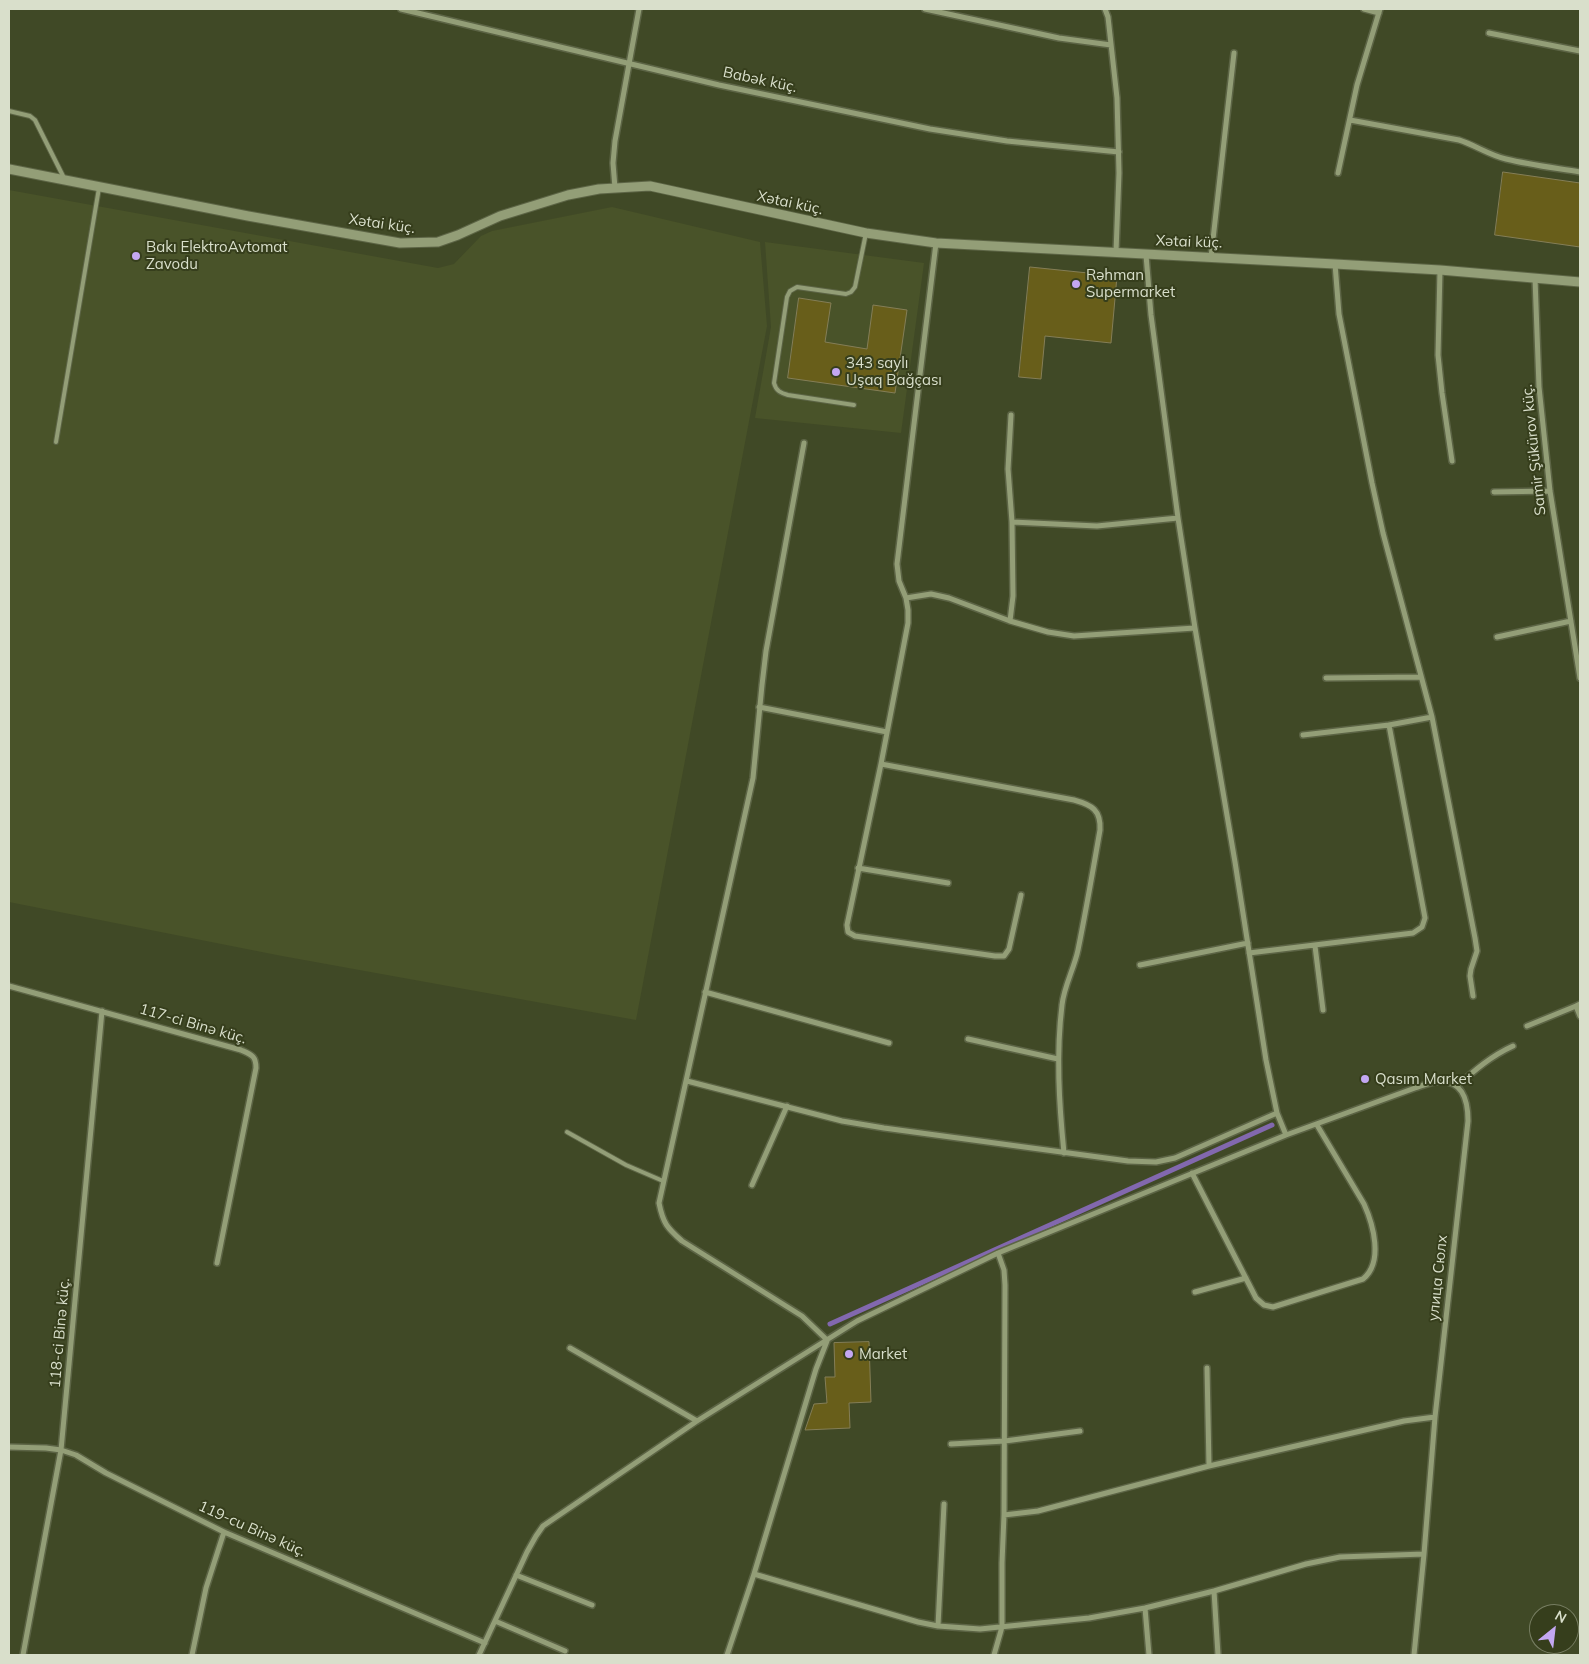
<!DOCTYPE html>
<html>
<head>
<meta charset="utf-8">
<style>
	body { margin:0 }
	#map { position:relative; width:1589px; height:1664px; overflow:hidden; background:#404926; font-family:Mulish,sans-serif }
	canvas { display:block }
	.frame { position:absolute; inset:0; border:10px solid #d9dfcb; pointer-events:none }
	.north { position:absolute; left:1529px; top:1604px; width:50px; height:50px; box-sizing:border-box; background:#363e1c; border:1px solid #777e62; border-radius:50%; rotate:29deg; font-size:14px; font-weight:700; line-height:20px; text-align:center; color:#d9dfcb }
	.north::after { content:''; display:block; margin:auto; width:18px; height:22px; background:#c3a7f2; clip-path:polygon(50% 0,100% 100%,50% 72%,0 100%) }
</style>
</head>
<body>
<div id="map">
<canvas width="1589" height="1664"></canvas>
<div class="frame"></div>
<div class="north">N</div>
</div>
<script>
const g = document.querySelector('canvas').getContext('2d');
g.lineJoin = 'round';
function paint(path, color) { g.fillStyle = color; g.fill(path, 'evenodd'); }
function stroke(path, color, width, dash) { g.strokeStyle = color; g.lineWidth = width; g.lineCap = dash ? 'butt' : 'round'; g.setLineDash(dash || []); g.stroke(path); }
function drawText(font, color, halo, rows, align = 'center') {
  g.font = font + ' Mulish,sans-serif'; g.lineWidth = 4; g.setLineDash([]); g.textBaseline = 'middle'; g.strokeStyle = halo; g.fillStyle = color; for (const [text, x, y, turn = 0] of rows) {
    g.save(); g.translate(x, y); g.rotate((+turn || 0) * Math.PI / 180); g.textAlign = isNaN(turn) ? turn : align; if (halo) g.strokeText(text, 0, 0); g.fillText(text, 0, 0); g.restore();
  }
}
paint(new Path2D(`
	M9,190L438,268L454,264L481,236L492,231L612,207L760,242L767,326L636,1020L282,956L9,902Z
	M765,242L924,263L901,433L755,418L771,327Z`), '#495329');
stroke(new Path2D(`
	M830,1324L1272,1125`), '#8268ae', 5);
const building = new Path2D(`
	M1503,172L1580,183V247L1495,235Z
	M1030,267L1117,276L1111,343L1045,336L1041,379L1019,377Z
	M799,298L831,303L825,342L867,349L873,305L907,310L895,393L788,378Z
	M869,1342L871,1402L849,1403L850,1428L805,1430L814,1404L827,1403L825,1377H835L834,1343Z`);
paint(building, '#685e1a');
stroke(building, '#847e57', 1);
const service = new Path2D(`
	M9,111L30,116L35,120L65,180
	M854,405L788,395C781,393 776,391 774,383L787,297L790,291L797,287L846,294L851,292L855,287L866,233
	M56,442L99,188
	M567,1132L626,1165L663,1181`);
const minor = new Path2D(`
	M401,9L719,85L930,129L1007,141L1119,152
	M925,9L1059,38L1111,45
	M1105,9L1108,17L1117,98L1119,173L1116,252
	M1364,9L1379,13
	M1489,33L1580,51
	M1350,120L1459,140C1475,145 1489,155 1506,159C1530,165 1556,168 1580,172
	M1338,173L1357,85L1380,9
	M615,188L613,163L615,141L639,9
	M936,243L897,564L899,581L906,598L908,610V623L881,764L847,925L848,932L855,936L995,956H1004L1009,949L1021,895
	M1146,255L1151,315L1178,518L1195,628L1235,862L1266,1060L1277,1113L1286,1135
	M1211,257L1234,53
	M1335,264L1339,314L1372,483L1383,533L1432,717L1475,938L1477,951L1471,969L1470,976L1473,996
	M1440,270L1438,355L1442,393L1452,461
	M1535,278L1539,387L1550,491L1580,678
	M804,443L766,651L762,685L753,778L659,1203C663,1223 667,1228 682,1241L802,1316L827,1340
	M1494,492L1550,491
	M1012,522L1097,526L1178,518
	M906,598L931,594L949,598L1010,621L1048,632L1074,636L1195,628
	M1010,621L1013,596L1012,522L1008,469L1011,415
	M1497,637L1571,621
	M1326,678L1421,677
	M759,707L887,732
	M1303,735L1389,725L1432,717
	M881,764L1074,800C1092,805 1101,810 1100,830C1093,870 1086,911 1078,950C1074,969 1064,986 1062,1005C1056,1054 1059,1103 1064,1153
	M858,868L948,883
	M1315,946L1323,1010
	M1249,953L1413,933L1422,927L1425,918L1389,725
	M1140,965L1248,943
	M9,986L241,1050C252,1055 256,1056 256,1068L217,1263
	M705,992L889,1043
	M1580,1004L1576,1006L1580,1016
	M1527,1026L1576,1006
	M968,1039L1058,1059
	M687,1081L842,1121L884,1128L1128,1161L1156,1162L1175,1158L1277,1113
	M1457,1086C1475,1070 1491,1056 1513,1046
	M1192,1173L1256,1298L1264,1305L1273,1307L1363,1279C1384,1262 1373,1224 1364,1204L1317,1125
	M752,1185L787,1106
	M1195,1292L1246,1278
	M570,1348L697,1421
	M1207,1368L1209,1466
	M951,1444L1005,1441L1080,1431
	M9,1447L46,1448L61,1450L76,1455L106,1473L224,1532L485,1643
	M1004,1515L1038,1511L1209,1466L1404,1421L1435,1417
	M754,1574L918,1622L938,1626L980,1629L1089,1618L1145,1608L1214,1591L1306,1564L1340,1557L1424,1554
	M516,1575L592,1605
	M1214,1591L1218,1655
	M1145,1608L1149,1655
	M495,1621L565,1651
	M938,1626L944,1504
	M23,1655L61,1450L102,1011
	M192,1655L206,1588L224,1532
	M479,1655L527,1552L536,1536L543,1526L697,1421L857,1321L998,1253L1286,1135L1415,1088C1421,1086 1428,1083 1435,1082C1462,1078 1468,1099 1468,1121L1435,1417L1424,1554L1414,1655
	M727,1655L754,1574L816,1369L827,1341
	M994,1655L1002,1627V1563L1004,1515L1005,1285L1004,1270L998,1253`);
const tertiary = new Path2D(`
	M9,169L248,216L400,243L438,242L458,235L500,216L568,195L599,189L650,186L866,233L936,243L1335,264L1440,270L1580,282`);
stroke(service, '#5c6445', 6);
stroke(minor, '#5c6445', 8);
stroke(tertiary, '#5c6445', 11);
stroke(service, '#939e77', 4);
stroke(minor, '#939e77', 5);
stroke(tertiary, '#939e77', 9);
for (const [x, y, r, color] of [
	[136,256,5,"#c3a7f2"],
	[1076,284,5,"#c3a7f2"],
	[836,372,5,"#c3a7f2"],
	[1365,1079,5,"#c3a7f2"],
	[849,1354,5,"#c3a7f2"]
]) { const dot = new Path2D(); dot.arc(x, y, r, 0, 2 * Math.PI); g.fillStyle = color; g.fill(dot); stroke(dot, '#363e1c', 2); }
drawText('15px', '#d9dfcb', '#363e1c', [
	["Babək küç.",760,80,12],
	["Xətai küç.",790,203,12],
	["Xətai küç.",382,224,8],
	["Xətai küç.",1189,242,2],
	["Samir Şükürov küç.",1534,450,-96],
	["117-ci Binə küç.",193,1024,16],
	["улица Сюлх",1438,1278,-84],
	["118-ci Binə küç.",60,1333,-85],
	["119-cu Binə küç.",252,1529,24]
]);
drawText('15px', '#d9dfcb', '#363e1c', [
	["Bakı ElektroAvtomat",146,247],
	["Zavodu",146,264],
	["Rəhman",1086,275],
	["Supermarket",1086,292],
	["343 saylı",846,363],
	["Uşaq Bağçası",846,380],
	["Qasım Market",1375,1079],
	["Market",859,1354]
], 'left');
</script>
</body>
</html>
